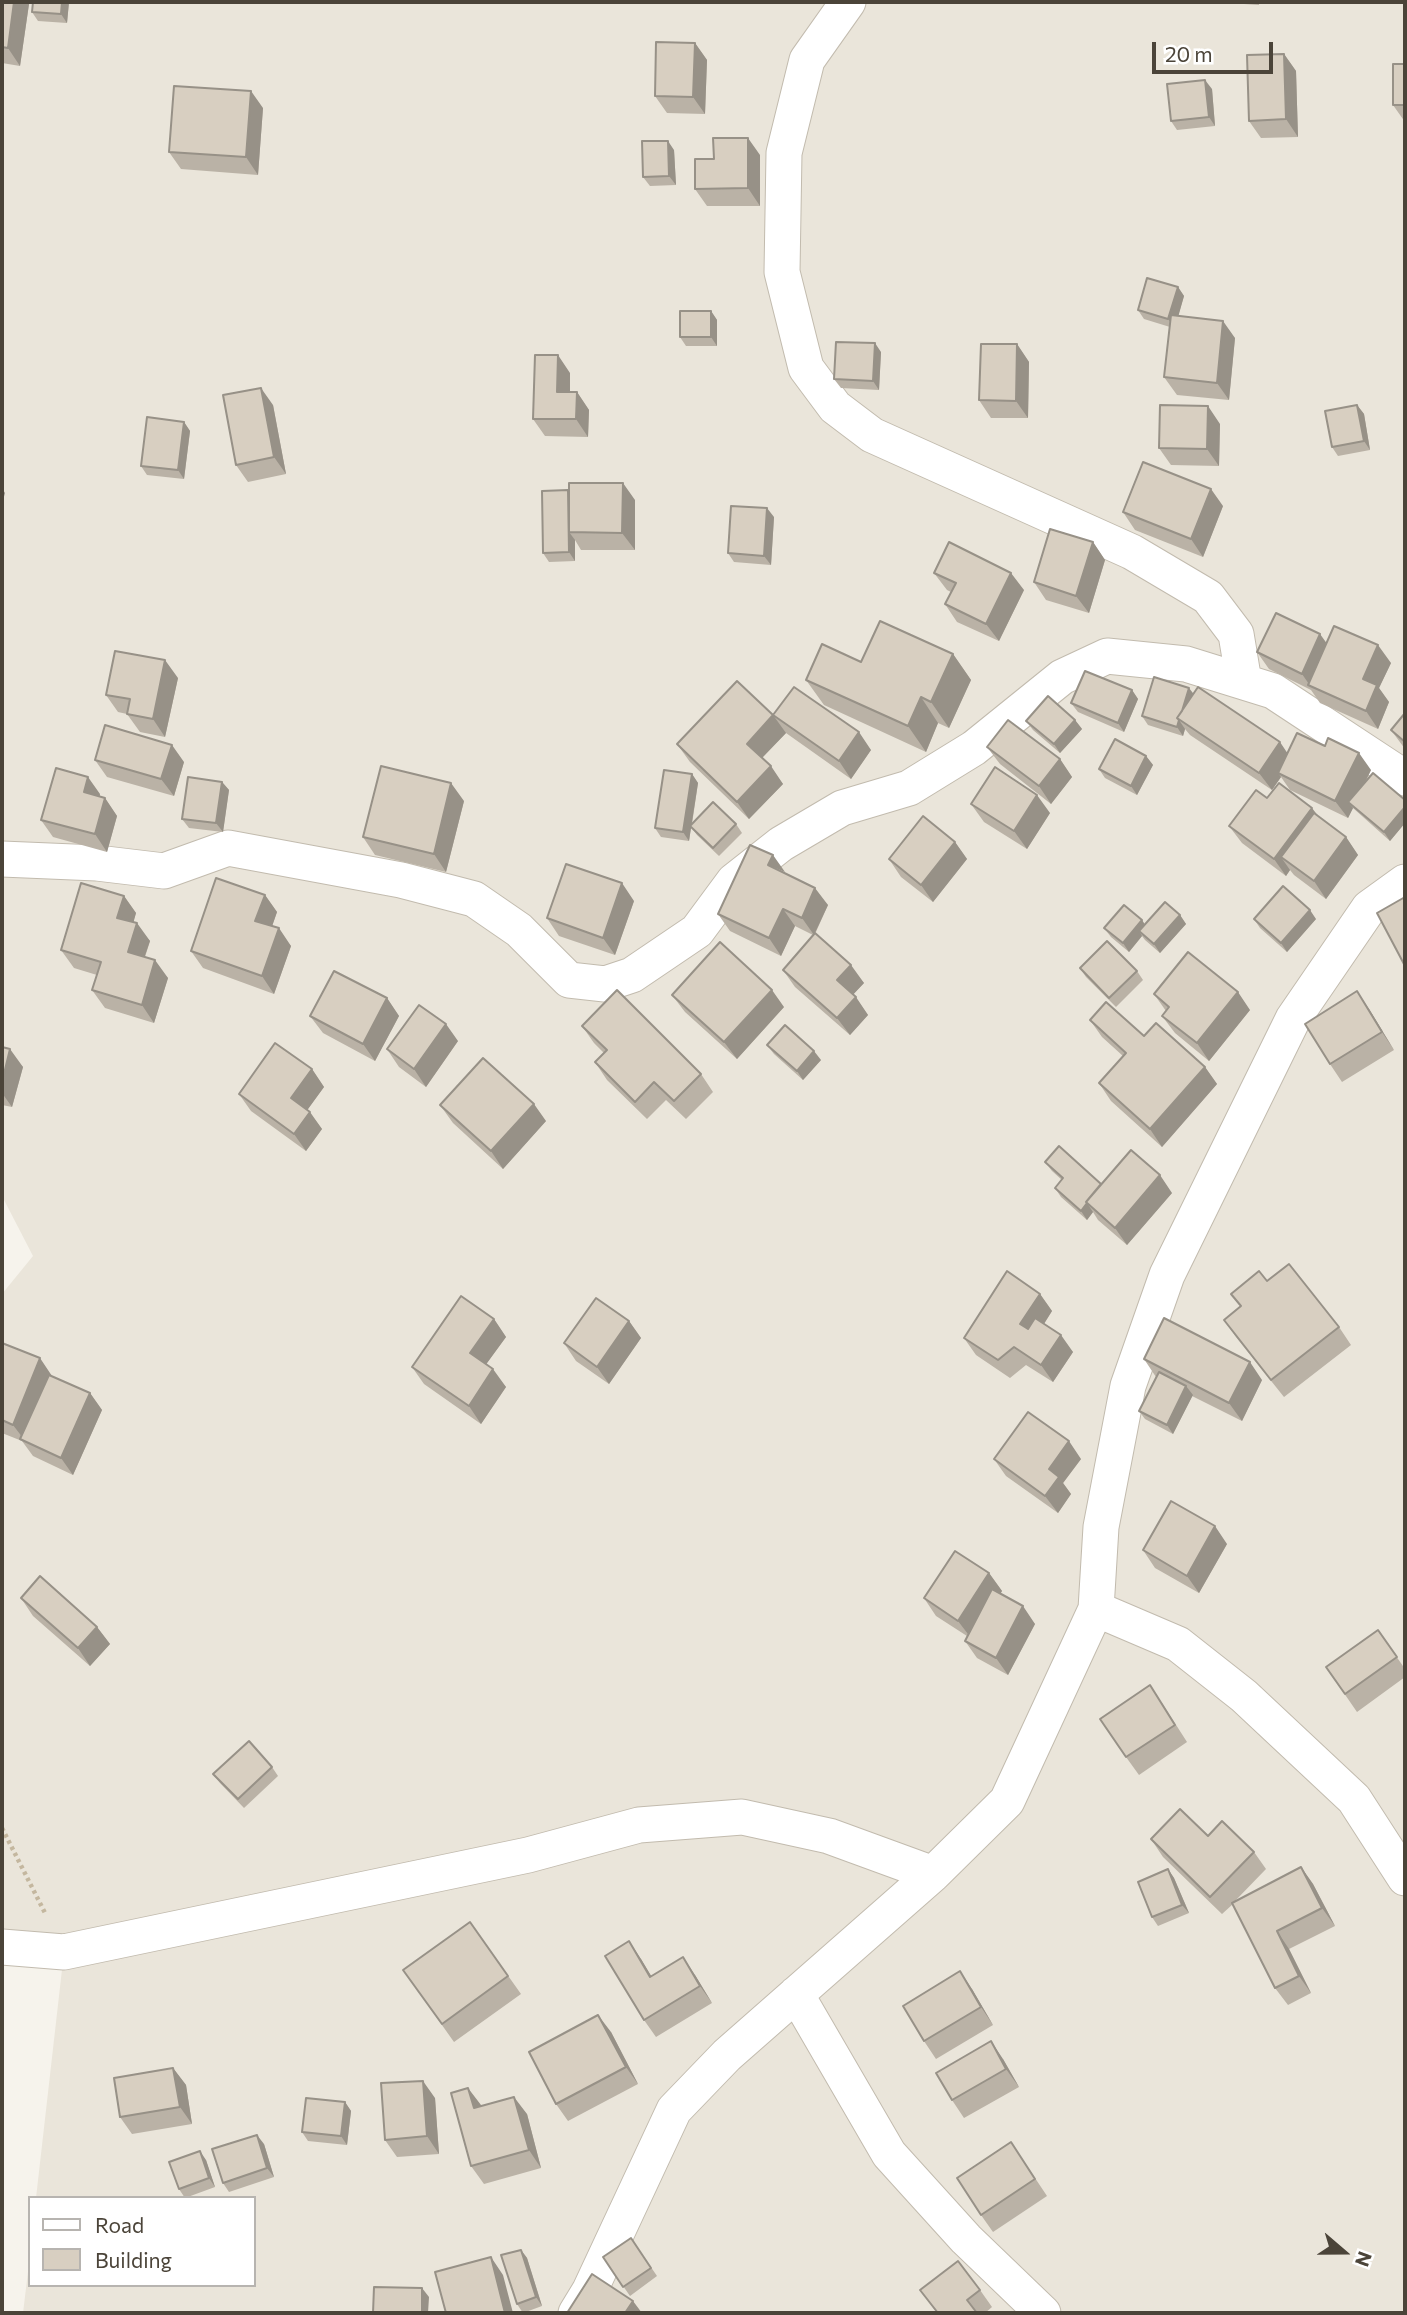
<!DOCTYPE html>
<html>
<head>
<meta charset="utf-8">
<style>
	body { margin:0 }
	#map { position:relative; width:1407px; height:2315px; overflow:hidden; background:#f6f3ec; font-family:Commissioner,sans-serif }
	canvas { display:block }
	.frame { position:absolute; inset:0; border:4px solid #4b4439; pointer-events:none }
	.legend { position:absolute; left:28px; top:2196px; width:228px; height:91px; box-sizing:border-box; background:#fff; border:2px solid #b7b4b0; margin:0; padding:9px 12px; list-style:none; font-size:21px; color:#4b4439 }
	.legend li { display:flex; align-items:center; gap:14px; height:35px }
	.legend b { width:35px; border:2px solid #b7b4b0 }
	.north { position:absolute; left:1309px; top:2217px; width:70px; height:70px; -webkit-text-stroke:5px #fff; paint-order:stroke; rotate:110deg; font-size:19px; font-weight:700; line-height:28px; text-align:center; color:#4b4439 }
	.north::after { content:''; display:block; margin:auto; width:24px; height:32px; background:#4b4439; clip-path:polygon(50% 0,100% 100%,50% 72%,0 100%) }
	.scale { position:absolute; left:1152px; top:42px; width:121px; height:32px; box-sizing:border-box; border:4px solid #4b4439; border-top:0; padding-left:9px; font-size:21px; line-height:24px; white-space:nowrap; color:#4b4439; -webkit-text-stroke:5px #fff; paint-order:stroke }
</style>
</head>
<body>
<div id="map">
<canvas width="1407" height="2315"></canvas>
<div class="frame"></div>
<ul class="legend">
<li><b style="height:9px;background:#fff"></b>Road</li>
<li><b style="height:19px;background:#d8cfc1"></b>Building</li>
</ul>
<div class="north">N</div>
<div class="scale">20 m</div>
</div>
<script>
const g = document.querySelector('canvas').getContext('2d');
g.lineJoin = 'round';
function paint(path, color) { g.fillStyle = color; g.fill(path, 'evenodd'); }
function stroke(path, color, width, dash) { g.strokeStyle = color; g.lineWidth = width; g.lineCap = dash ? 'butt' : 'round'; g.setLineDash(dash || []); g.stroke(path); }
paint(new Path2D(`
	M2,2H1405V2313H23L30,2255V2285H254V2198H36L64,1952L2,1947V1294L33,1256L2,1196Z`), '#eae5da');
const street = new Path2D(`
	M848,2L807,60L784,153L782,272L806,368L835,407L872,435L1132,552L1208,597L1236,634L1244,682
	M2,859L97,863L164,871L228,848L401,880L474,899L519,930L569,980L605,984L632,975L697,931L734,881L781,844L842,808L909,788L974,748L1062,677L1107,656L1186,664L1273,691L1405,778
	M1096,1609L1178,1644L1244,1696L1354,1799L1405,1878
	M2,1947L64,1952L528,1855L639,1825L742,1817L829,1836L933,1874
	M796,1994L889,2154L966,2239L1043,2313
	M576,2313L590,2290L674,2110L727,2055L933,1874L1007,1801L1096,1609L1101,1527L1128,1386L1167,1275L1293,1019L1369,908L1405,882`);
stroke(street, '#c2bbae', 37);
stroke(new Path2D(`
	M2,1828L45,1913`), '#c4b79f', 4.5, [3.5, 3.5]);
stroke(street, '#fff', 35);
paint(new Path2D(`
	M2,2L29,4L20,66L2,63Z
	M69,2L67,23L38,21L32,12Z
	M1214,2H1259V5Z
	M695,43L707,60L705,114L667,113L655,96Z
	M1284,54L1296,71L1298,137L1261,138L1249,121Z
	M1405,64V122L1393,105Z
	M1212,89L1215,126L1177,130L1171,121Z
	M263,108L258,175L181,169L169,152Z
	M674,150L676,185L650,186L643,177Z
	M760,155V206H707L695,189L714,159Z
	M1178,287L1184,296L1178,316L1235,338L1229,400L1177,395L1164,377L1170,327L1144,319L1138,310Z
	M711,311L717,320V346H686L680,337Z
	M1017,344L1029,362L1028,418H991L979,400Z
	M881,352L879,390L841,388L834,379Z
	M570,373V392H577L589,410L588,437L545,436L533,419Z
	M273,405L286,474L248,482L236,465Z
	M1357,405L1364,414L1370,450L1338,456L1332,447Z
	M184,422L190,431L184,479L147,475L141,466Z
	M1220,424L1219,466L1171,465L1159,448Z
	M569,492L635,500V550H581L575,540V561L549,562L543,553Z
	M1223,506L1203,557L1135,530L1123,512Z
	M774,517L771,565L734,562L728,553Z
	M1093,542L1105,560L1089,613L1046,600L1034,582Z
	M934,573L1024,590L999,641L957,622L945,604L951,592L947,590Z
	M1327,643L1391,663L1379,688L1389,702L1378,729L1320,703L1311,690L1269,669L1257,652Z
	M953,654L971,680L949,728L938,723L926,752L824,705L806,680L861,662Z
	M178,678L165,737L140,732L127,714L118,712L106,695Z
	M1132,690L1138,699L1124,732L1078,712L1071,703Z
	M1193,694L1288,753L1371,770L1365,783L1405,800V823L1390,841L1353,808L1348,818L1290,790L1281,777L1272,790L1190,735L1185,729L1183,736L1148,725L1142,716Z
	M1405,713V749L1391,730Z
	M773,715L871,750L851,779L786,733L762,758L783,784L749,819L690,762L677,744Z
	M1075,720L1082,729L1060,753L1033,730L1026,721Z
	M987,747L1060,759L1072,777L1051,804L1000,764Z
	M1146,756L1153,765L1137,795L1105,778L1099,769Z
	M95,760L184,762L174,796L107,777Z
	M692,774L698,783L692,824H736L742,833L719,856L697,835L691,827L689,841L661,837L655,828Z
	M222,782L229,790L223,832L189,828L182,819Z
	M100,794V797L105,798L117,816L107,852L53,837L41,820Z
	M1267,798L1319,817L1346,837L1358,855L1326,899L1294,875L1290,870L1286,876L1242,843L1229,826Z
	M464,801L446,872L375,855L363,837Z
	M971,804L1050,813L1027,849L984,822Z
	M955,842L967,859L933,902L901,877L889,859Z
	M785,873L828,905L815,934L864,983L853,994L868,1015L850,1035L795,987L783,970L813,935L795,926L781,956L730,931L718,914Z
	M265,895L277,912L272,926L291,946L274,994L203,968L191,951Z
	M124,896L136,913L133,922L150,941L145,957L168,978L154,1023L105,1008L92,990L97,975L74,968L61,950Z
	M634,901L615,955L559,936L547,918Z
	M1180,915L1186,924L1160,953L1145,940L1142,936L1129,952L1111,937L1104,928L1145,924Z
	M1254,919H1316L1287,952L1260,928Z
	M1080,968L1137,971L1143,980L1116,1007L1086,977Z
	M1154,994L1250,1010L1209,1061L1175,1033L1162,1016L1166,1011Z
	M672,995L784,1007L737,1059L685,1012Z
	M387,998L399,1016L375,1061L323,1033L310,1016Z
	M1369,1009L1394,1050L1342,1082L1330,1064Z
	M1090,1020L1144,1036L1205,1067L1217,1084L1162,1147L1111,1101L1099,1083L1123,1056L1102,1037Z
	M582,1026L701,1074L713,1092L686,1119L666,1100L647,1119L607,1080L595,1062L604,1053L594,1043Z
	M458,1041L426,1087L399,1067L387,1049Z
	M767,1045L821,1060L803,1080L774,1054Z
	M2,1047L23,1067L12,1107L2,1105Z
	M312,1069L324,1087L307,1110L322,1129L306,1151L251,1111L239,1094Z
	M440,1105L546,1121L503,1169L453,1123Z
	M1045,1162L1101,1184L1172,1193L1127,1245L1098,1220L1093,1212L1087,1220L1061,1197L1055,1188L1062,1180L1052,1171Z
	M1267,1281L1339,1327L1351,1345L1284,1397L1236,1337L1224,1320L1240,1307Z
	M1040,1294L1052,1311L1044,1324L1073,1352L1053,1382L1026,1365L1010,1378L976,1355L964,1338Z
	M494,1319L506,1337L486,1364L506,1387L481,1424L424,1384L412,1367Z
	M629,1321L641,1338L609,1384L576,1361L564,1343Z
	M2,1343L52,1376L90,1393L102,1410L73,1475L33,1456L22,1441L2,1433Z
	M1144,1359L1262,1380L1242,1421L1192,1396L1173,1434L1145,1419L1139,1411L1156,1377Z
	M994,1459H1081L1063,1483L1071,1494L1058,1513L1006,1476Z
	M1227,1544L1199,1593L1155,1568L1143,1550Z
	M989,1573L1002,1591L1000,1594L1035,1624L1008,1675L977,1658L965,1641L967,1636L936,1616L924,1598Z
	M21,1598L97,1627L110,1644L90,1666L33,1616Z
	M1378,1630L1405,1669V1677L1357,1712L1326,1667Z
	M1162,1703L1187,1742L1139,1775L1126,1757Z
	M272,1767L278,1776L244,1808L220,1783L213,1774Z
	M1151,1839L1254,1852L1266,1869L1235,1901L1301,1867L1313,1884L1335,1926L1289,1949L1311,1993L1288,2005L1275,1988L1233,1904L1222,1914L1163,1857Z
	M1168,1869L1174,1878L1189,1913L1158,1926L1152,1917Z
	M470,1922L521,1994L454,2042L403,1970Z
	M641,1959L651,1976L695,1975L712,2003L656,2037L644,2020Z
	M972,1989L993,2025L936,2059L924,2041Z
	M611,2032L638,2084L568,2121L556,2104Z
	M1003,2059L1019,2087L964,2118L952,2100Z
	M173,2068L186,2085L192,2124L132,2134L120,2117Z
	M435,2098L439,2154L397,2157L385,2140Z
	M345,2102L351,2111L347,2145L308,2141L302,2132Z
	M481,2106L527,2114L541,2168L484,2184L471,2166Z
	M1011,2142L1047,2196L993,2232L981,2215Z
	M264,2144L274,2177L229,2192L223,2183Z
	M206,2160L215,2187L185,2198L179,2189Z
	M631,2238L657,2276L630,2296L603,2257Z
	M521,2250L527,2258L542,2306L523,2313L517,2304Z
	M920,2290H980L992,2307L985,2313H937Z`), '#bab2a6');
paint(new Path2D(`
	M14,2H27L29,4L20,66L8,48Z
	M62,2H69L67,23L61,14Z
	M695,43L707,60L705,114L693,97Z
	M1284,54L1296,71L1298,137L1286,119Z
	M1205,80L1212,89L1215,126L1209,117Z
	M251,91L263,108L258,175L246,157Z
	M748,138L760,155V206L748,188Z
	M668,141L674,150L676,185L669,176Z
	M1178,287L1184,296L1175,328L1168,319Z
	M711,311L717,320V346L711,337Z
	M1223,321L1235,338L1229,400L1217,383Z
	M875,343L881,352L879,390L873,381Z
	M1017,344L1029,362L1028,418L1016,401Z
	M558,355L570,373V410L557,392Z
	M261,388L273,405L286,474L274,457Z
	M577,392L589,410L588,437L576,419Z
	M1357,405L1364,414L1370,450L1364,441Z
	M1208,406L1220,424L1219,466L1207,449Z
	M184,422L190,431L184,479L178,470Z
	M623,483L635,500V550L622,533Z
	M2,488L5,493L2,504Z
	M1211,489L1223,506L1203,557L1191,539Z
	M568,490L574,499L569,532L575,540V561L569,552Z
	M767,508L774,517L771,565L764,556Z
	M1093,542L1105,560L1089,613L1076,596Z
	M1011,573L1024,590L999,641L986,624Z
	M1320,634L1333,652L1311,687L1302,674Z
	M1378,645L1391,663L1379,688L1389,702L1378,729L1366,711L1363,679Z
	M953,654L971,680L949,728L931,702Z
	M165,660L178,678L165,737L153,719Z
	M1189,688L1196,697L1179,719Z
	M1132,690L1138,699L1124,732L1118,723Z
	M921,697L938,723L926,752L908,726Z
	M773,715L786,733L759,761L747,744Z
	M1075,720L1082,729L1060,753L1054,744Z
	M1179,720L1185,729L1183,736L1177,727Z
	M859,732L871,750L851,779L839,761Z
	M1280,742L1292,760L1278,773L1281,777L1272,790L1259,773Z
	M172,745L184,762L174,796L161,779Z
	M1359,753L1371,770L1353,806L1348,802L1353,808L1348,818L1335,801Z
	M1146,756L1153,765L1137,795L1131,786Z
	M1060,759L1072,777L1051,804L1039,786Z
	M771,766L783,784L749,819L737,802Z
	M692,774L698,783L689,841L683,832Z
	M88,777L100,794L96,810L84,792Z
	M222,782L229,790L223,832L216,823Z
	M451,783L464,801L446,872L434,854Z
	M1037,795L1050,813L1027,849L1014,831Z
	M105,798L117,816L107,852L95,834Z
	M1405,807V823L1390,841L1384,832Z
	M1312,808L1325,825L1281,857L1290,870L1286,876L1274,859Z
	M1346,837L1358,855L1326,899L1314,881Z
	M955,842L967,859L933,902L921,885Z
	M773,855L785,872L768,865Z
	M622,883L634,901L615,955L603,938Z
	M815,888L828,905L814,935L802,918Z
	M265,895L277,912L268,938L255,921Z
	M124,896L136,913L130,935L117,918Z
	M783,909L795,926L781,956L769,938Z
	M1310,910L1316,919L1287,952L1281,943Z
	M1180,915L1186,924L1160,953L1154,944Z
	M1142,920L1148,929L1139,931L1142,936L1129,952L1123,943Z
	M137,923L150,941L140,970L128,952Z
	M279,928L291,946L274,994L262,976Z
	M155,960L168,978L154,1023L142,1005Z
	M851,965L864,983L850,998L837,980Z
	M772,990L784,1007L737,1059L724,1042Z
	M1357,991L1369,1009L1394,1050L1382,1032Z
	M1238,992L1250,1010L1209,1061L1197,1043Z
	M856,997L868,1015L850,1035L837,1018Z
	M387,998L399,1016L375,1061L363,1044Z
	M446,1024L458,1041L426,1087L414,1069Z
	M10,1049L23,1067L12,1107L2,1093V1082Z
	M814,1051L821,1060L803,1080L797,1071Z
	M1205,1067L1217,1084L1162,1147L1150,1129Z
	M312,1069L324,1087L303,1116L291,1098Z
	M534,1104L546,1121L503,1169L491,1151Z
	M310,1112L322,1129L306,1151L294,1134Z
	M1160,1175L1172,1193L1127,1245L1115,1228Z
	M1087,1203L1093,1212L1087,1220L1081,1211Z
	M1040,1294L1052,1311L1033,1341L1020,1324Z
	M494,1319L506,1337L482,1370L470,1353Z
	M629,1321L641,1338L609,1384L597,1367Z
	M1061,1335L1073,1352L1053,1382L1041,1365Z
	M40,1358L52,1376L26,1442L13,1425Z
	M1250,1362L1262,1380L1242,1421L1229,1403Z
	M493,1369L506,1387L481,1424L469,1406Z
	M1186,1386L1193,1395L1173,1434L1167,1425Z
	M90,1393L102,1410L73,1475L61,1458Z
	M1069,1441L1081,1459L1063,1483L1071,1494L1058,1513L1045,1496L1049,1469Z
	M1215,1526L1227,1544L1199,1593L1187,1576Z
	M989,1573L1002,1591L971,1638L958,1621Z
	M1023,1606L1035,1624L1008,1675L996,1658Z
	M97,1627L110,1644L90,1666L78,1648Z
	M1301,1867L1313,1884L1335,1926L1322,1908Z
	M1168,1869L1174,1878L1189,1913L1182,1905Z
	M1277,1931L1289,1949L1311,1993L1299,1976Z
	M629,1941L641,1959L662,1994L650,1977Z
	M683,1957L695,1975L712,2003L700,1986Z
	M960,1971L972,1989L993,2025L981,2007Z
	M598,2015L611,2032L638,2084L626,2067Z
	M991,2041L1003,2059L1019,2087L1006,2069Z
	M173,2068L186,2085L192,2124L180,2107Z
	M423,2081L435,2098L439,2154L427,2136Z
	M468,2088L481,2105L486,2125L474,2108Z
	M514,2097L527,2114L541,2168L529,2150Z
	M345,2102L351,2111L347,2145L341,2136Z
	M257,2135L264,2144L274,2177L267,2168Z
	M200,2151L206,2160L215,2187L209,2178Z
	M521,2250L527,2258L542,2306L536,2297Z
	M491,2257L503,2275L513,2313H505Z
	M422,2288L429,2297L428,2313H422Z
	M633,2301L642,2313H625Z`), '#979187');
const building = new Path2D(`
	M2,2H14L8,48L2,47Z
	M33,2H62L61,14L32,12Z
	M656,42L695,43L693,97L655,96Z
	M1284,54L1286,119L1249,121L1247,55Z
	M1393,64H1405V105H1393Z
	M1205,80L1209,117L1171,121L1167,84Z
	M174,86L251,91L246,157L169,152Z
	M713,138H748V188L695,189V159H714Z
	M642,141H668L669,176L643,177Z
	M1147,278L1178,287L1168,319L1138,310Z
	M680,311H711V337H680Z
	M1171,315L1223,321L1217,383L1164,377Z
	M836,342L875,343L873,381L834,379Z
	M981,344H1017L1016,401L979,400Z
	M535,355H558L557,392H577L576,419H533Z
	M261,388L274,457L236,465L223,395Z
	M1160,405L1208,406L1207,449L1159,448Z
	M1357,405L1364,441L1332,447L1325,411Z
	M147,417L184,422L178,470L141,466Z
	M1143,462L1211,489L1191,539L1123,512Z
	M569,483H623L622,533L569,532Z
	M568,490L569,552L543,553L542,491Z
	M731,506L767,508L764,556L728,553Z
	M1050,529L1093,542L1076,596L1034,582Z
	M949,542L1011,573L986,624L945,604L956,583L934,573Z
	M1276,613L1320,634L1302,674L1257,652Z
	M880,621L953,654L931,702L921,697L908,726L806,680L822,644L861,662Z
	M1334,626L1378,645L1363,679L1377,685L1366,711L1308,685Z
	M115,651L165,660L153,719L127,714L130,699L106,695Z
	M1085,671L1132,690L1118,723L1071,703Z
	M1154,677L1189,688L1182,711L1177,718L1179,720L1177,727L1142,716Z
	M737,681L773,715L747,744L771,766L737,802L677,744Z
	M794,687L859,732L839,761L773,715Z
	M1198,687L1280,742L1259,773L1177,718Z
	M1048,696L1075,720L1054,744L1026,721Z
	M1405,713V742L1391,730Z
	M1008,720L1060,759L1039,786L987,747Z
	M105,725L172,745L161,779L95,760Z
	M1297,733L1325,746L1328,738L1359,753L1335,801L1278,773Z
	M1115,739L1146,756L1131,786L1099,769Z
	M381,766L451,783L434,854L363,837Z
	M995,767L1037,795L1014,831L971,804Z
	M56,768L88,777L84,792L105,798L95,834L41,820Z
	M664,770L692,774L683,832L655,828Z
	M1373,773L1405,800V807L1384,832L1348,802Z
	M188,777L222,782L216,823L182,819Z
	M1279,783L1312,808L1274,859L1229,826L1256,790L1267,798Z
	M713,802L736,824L713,848L690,826Z
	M1314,813L1346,837L1314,881L1281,857Z
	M923,816L955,842L921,885L889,859Z
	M750,845L773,855L768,865L815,888L802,918L783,909L769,938L718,914Z
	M566,864L622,883L603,938L547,918Z
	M216,878L265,895L255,921L279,928L262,976L191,951Z
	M81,883L124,896L117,918L137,923L128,952L155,960L142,1005L92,990L101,962L61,950Z
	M1283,886L1310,910L1281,943L1254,919Z
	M1405,897V966L1377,913Z
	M1165,902L1180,915L1154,944L1139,931Z
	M1124,905L1142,920L1123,943L1104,928Z
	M815,933L851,965L837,980L856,997L837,1018L783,970Z
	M1107,941L1137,971L1109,998L1080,968Z
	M720,942L772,990L724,1042L672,995Z
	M1188,952L1238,992L1197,1043L1162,1016L1169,1007L1154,994Z
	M334,971L387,998L363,1044L310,1016Z
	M617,990L701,1074L674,1101L654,1082L635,1102L595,1062L607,1050L582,1026Z
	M1357,991L1382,1032L1330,1064L1305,1024Z
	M1106,1002L1144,1036L1156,1023L1205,1067L1150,1129L1099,1083L1126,1053L1090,1020Z
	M419,1005L446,1024L414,1069L387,1049Z
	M785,1025L814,1051L797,1071L767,1045Z
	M275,1043L312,1069L291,1098L310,1112L294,1134L239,1094Z
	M2,1047L10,1049L2,1082Z
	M483,1058L534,1104L491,1151L440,1105Z
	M1059,1146L1101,1184L1086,1202L1087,1203L1081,1211L1055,1188L1063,1178L1045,1162Z
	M1131,1150L1160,1175L1115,1228L1086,1202Z
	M1289,1264L1339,1327L1271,1380L1224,1320L1241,1306L1231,1294L1259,1271L1267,1281Z
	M1007,1271L1040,1294L1020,1324L1028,1329L1035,1318L1061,1335L1041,1365L1014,1347L998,1360L964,1338Z
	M461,1296L494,1319L470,1353L493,1369L469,1406L412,1367Z
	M596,1298L629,1321L597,1367L564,1343Z
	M1164,1318L1250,1362L1229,1403L1144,1359Z
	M2,1343L40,1358L13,1425L2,1420Z
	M1159,1372L1186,1386L1167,1425L1139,1411Z
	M49,1375L90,1393L61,1458L20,1439Z
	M1028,1412L1069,1441L1049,1469L1059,1477L1045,1496L994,1459Z
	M1171,1501L1215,1526L1187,1576L1143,1550Z
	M955,1551L989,1573L958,1621L924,1598Z
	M40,1576L97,1627L78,1648L21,1598Z
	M992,1589L1023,1606L996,1658L965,1641Z
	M1378,1630L1397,1657L1345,1694L1326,1667Z
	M1150,1685L1175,1725L1126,1757L1100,1719Z
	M249,1741L272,1767L238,1799L213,1774Z
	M1180,1809L1208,1836L1222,1821L1254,1852L1210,1897L1151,1839Z
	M1301,1867L1322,1908L1277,1931L1299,1976L1275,1988L1232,1903Z
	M1168,1869L1182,1905L1152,1917L1138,1882Z
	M470,1922L508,1976L442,2024L403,1970Z
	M629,1941L650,1977L683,1957L700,1986L644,2020L605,1956Z
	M960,1971L981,2007L924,2041L903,2006Z
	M598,2015L626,2067L556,2104L529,2052Z
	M991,2041L1006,2069L952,2100L936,2073Z
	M173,2068L180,2107L120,2117L114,2078Z
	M423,2081L427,2136L385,2140L381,2083Z
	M468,2088L474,2108L514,2097L529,2150L471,2166L451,2093Z
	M306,2098L345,2102L341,2136L302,2132Z
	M257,2135L267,2168L223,2183L212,2149Z
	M1011,2142L1035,2179L981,2215L957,2178Z
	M200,2151L209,2178L179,2189L169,2162Z
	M631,2238L651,2268L623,2287L603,2257Z
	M521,2250L536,2297L517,2304L501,2255Z
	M491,2257L505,2313H446L435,2272Z
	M958,2261L980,2290L967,2300L977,2313H938L920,2290Z
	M592,2274L633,2301L625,2313H567Z
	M374,2287L422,2288V2313H373Z`);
paint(building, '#d8cfc1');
stroke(building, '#979187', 2);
</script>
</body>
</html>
